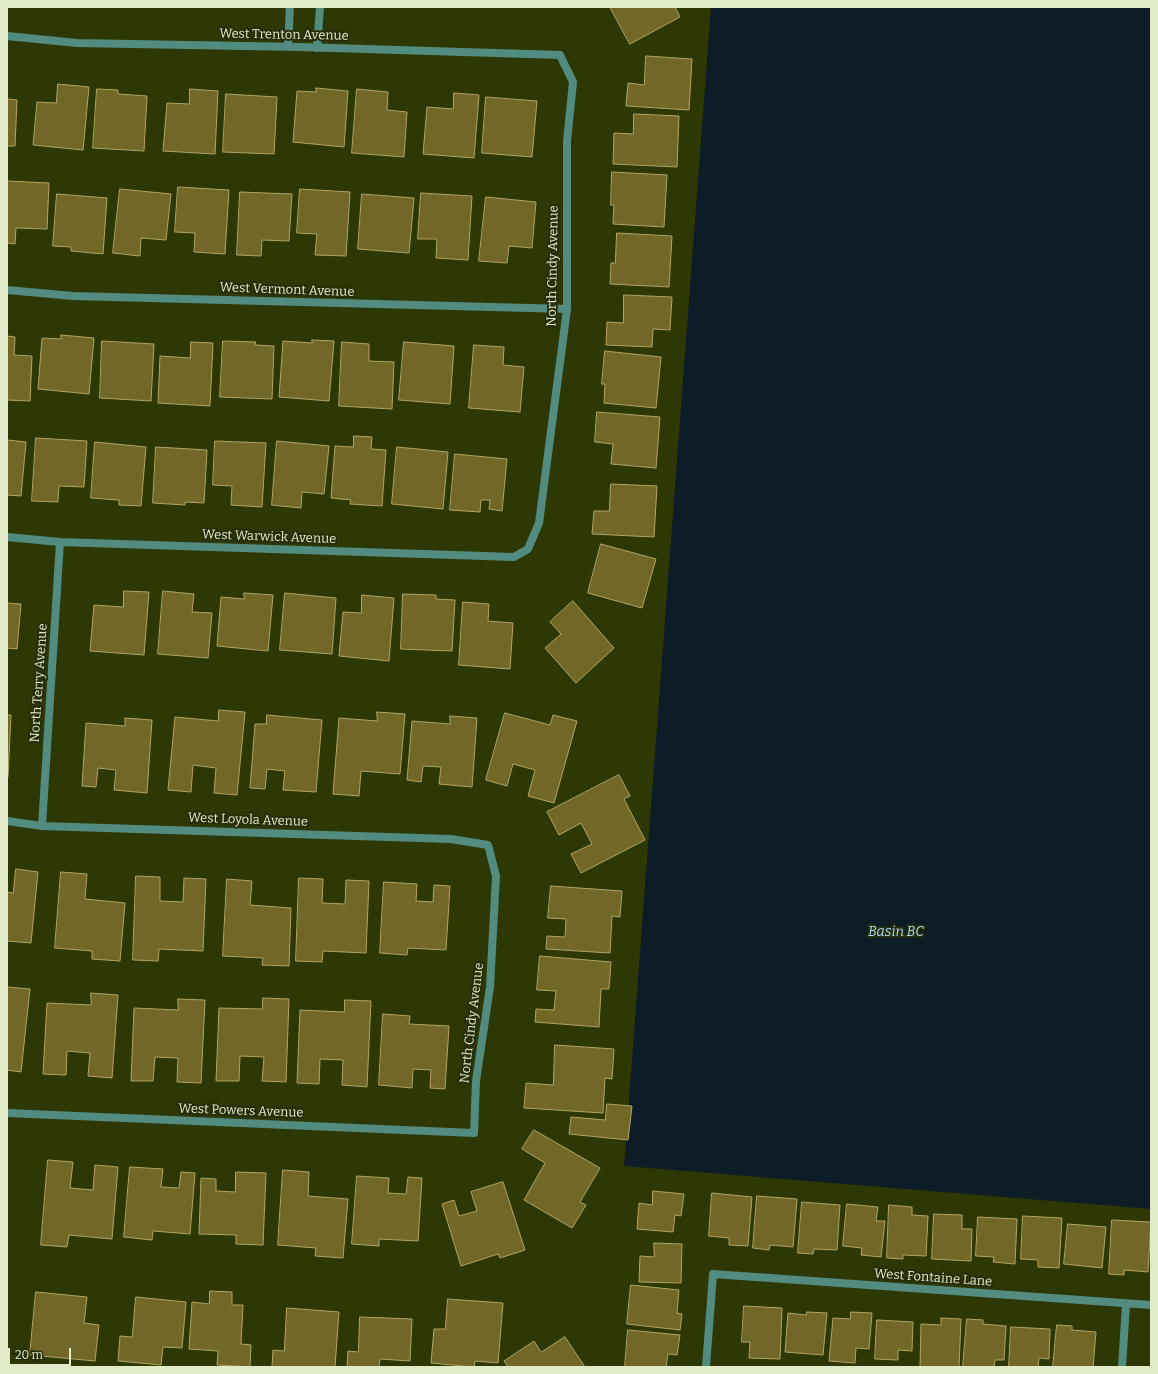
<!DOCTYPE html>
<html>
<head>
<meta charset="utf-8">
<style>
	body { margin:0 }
	#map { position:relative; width:1158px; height:1374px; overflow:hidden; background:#2e3805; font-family:Bitter,serif }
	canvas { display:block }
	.frame { position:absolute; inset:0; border:8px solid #e1eac9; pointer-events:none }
	.scale { position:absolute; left:8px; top:1348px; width:63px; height:18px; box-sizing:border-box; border:2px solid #e1eac9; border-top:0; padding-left:5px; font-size:12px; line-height:14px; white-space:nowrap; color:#e1eac9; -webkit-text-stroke:3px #262d0b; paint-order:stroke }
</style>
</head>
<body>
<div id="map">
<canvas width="1158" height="1374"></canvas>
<div class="frame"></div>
<div class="scale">20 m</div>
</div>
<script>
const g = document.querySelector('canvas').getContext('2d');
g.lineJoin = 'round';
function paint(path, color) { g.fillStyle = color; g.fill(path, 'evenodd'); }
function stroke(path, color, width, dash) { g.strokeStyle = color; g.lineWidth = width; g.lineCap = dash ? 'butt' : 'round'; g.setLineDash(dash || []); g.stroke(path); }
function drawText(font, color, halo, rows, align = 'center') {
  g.font = font + ' Bitter,serif'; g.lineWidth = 4; g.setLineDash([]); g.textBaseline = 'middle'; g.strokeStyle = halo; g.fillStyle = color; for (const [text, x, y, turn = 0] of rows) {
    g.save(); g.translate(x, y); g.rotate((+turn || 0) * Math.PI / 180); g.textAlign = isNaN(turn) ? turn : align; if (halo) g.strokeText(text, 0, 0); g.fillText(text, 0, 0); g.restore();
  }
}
paint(new Path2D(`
	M711,7H1151V1209L624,1166Z`), '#0d1c26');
const building = new Path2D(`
	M610,7H675L680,17L630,44Z
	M646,56L692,59L689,110L626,106L628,83L644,85Z
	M58,84L89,87L83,150L33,145L37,102L56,103Z
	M316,88L348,91L344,147L293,142L297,91L316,92Z
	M97,89L118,90V94L147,96L144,151L93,148Z
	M190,89L218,91L215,154L163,151L167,103L189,104Z
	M357,89L388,92L387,110L407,112L404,157L352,153Z
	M454,93L479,95L474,158L423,154L427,107L453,109Z
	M226,94L277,97L274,154L223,152Z
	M486,97L537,101L532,157L482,153Z
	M7,99L17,100L15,146H7Z
	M634,114L679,116L677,167L613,164L614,133L633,134Z
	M612,172L667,175L664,227L613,224L614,205H611Z
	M7,181L49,183L47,229L16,228L15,244L7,243Z
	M178,187L229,190L225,254L194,252L195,233L175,232Z
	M120,189L171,194L166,240L141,238L140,256L113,253Z
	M300,189L350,192L346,256L315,255L317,234L297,233Z
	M240,192L292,194L289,241L262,240L261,256L237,255Z
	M421,193L472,196L468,260L436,258L437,239H418Z
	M57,194L107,198L103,254L71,251V247L53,246Z
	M362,194L414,198L409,253L358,249Z
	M486,197L536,202L532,248L509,246L507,263L479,261Z
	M617,233L672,236L669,287L610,284L611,263H615Z
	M624,295L672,297L670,330L653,329L652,347L606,345L607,322L623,323Z
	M61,335L94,338L89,394L38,389L42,338L61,339Z
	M7,336L15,337L14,355L32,356L30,401L7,400Z
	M312,340L334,341L329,401L279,397L283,341L312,343Z
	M102,341L154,344L151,401L100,398Z
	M223,341L256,342L255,345L274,346L272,399L220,397Z
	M191,342L213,343L210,406L158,403L160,356L190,358Z
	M342,342L369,344V361L394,362L392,409L339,406Z
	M404,342L454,346L450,404L399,400Z
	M474,345L504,347L503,365L524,367L520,412L469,408Z
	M605,351L661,357L656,408L604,403L605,384H602Z
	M597,412L660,417L656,468L611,464L613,444L595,442Z
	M354,436L372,437L371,449L386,450L382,506L350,504L351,500L331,498L335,446L353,447Z
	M36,438L87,441L84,487L59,486L58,502L32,501Z
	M7,440L26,442L21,496L7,495Z
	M215,441L266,443L262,507L231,505L232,486L213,485Z
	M277,441L329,446L324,494L302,492L301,508L272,505Z
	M95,442L146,447L141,506L119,505V500L91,498Z
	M156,447L207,450L204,503L185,502V505L153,503Z
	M397,447L448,452L443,509L392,504Z
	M455,454L507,459L502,511L489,509L490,500H481L480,512L450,510Z
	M611,484L657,486L654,537L592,534L594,511H609Z
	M601,544L656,559L642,608L588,593Z
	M124,591L149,592L144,655L90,651L94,605L123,607Z
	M163,591L194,594L192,612L212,613L208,658L158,654Z
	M244,593L273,595L268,651L217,646L221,597L244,599Z
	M285,593L336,598L332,654L280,650Z
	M403,594L436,595V599L455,600L452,651L401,649Z
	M362,595L394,598L389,661L339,656L343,612L361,613Z
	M573,601L614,648L576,683L545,648L561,634L550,622Z
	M463,602L489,604L488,621L513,623L510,669L459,665Z
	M7,603L21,604L17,649L7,648Z
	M219,710L245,712L237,795L214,793L216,768L193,765L191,792L168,790L175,717L218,721Z
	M377,712L405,714L400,774L361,771L359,796L333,794L339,718L377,721Z
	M505,713L550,725L553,715L577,721L554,803L528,796L535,770L513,764L507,786L486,780Z
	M7,715H11L8,777H7Z
	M267,715L322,720L316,792L283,790L285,771L267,769L265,789L250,788L255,724H266Z
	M450,716L477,718L472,787L439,784L441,767L423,766L421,782L407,780L412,721L450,724Z
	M125,718L152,720L147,793L114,790L116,770L98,768L96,787L82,786L86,723L125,726Z
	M619,775L630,796L624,799L645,840L581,873L571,854L592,844L581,823L559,835L547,812Z
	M16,869L38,872L31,943L7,941V892L13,893Z
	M61,872L87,874L85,899L125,903L120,961L92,959V951L55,948Z
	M136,876L160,877V901L183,902L184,878L206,879L203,951L159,949L158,961L133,960Z
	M299,878L323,879L322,903L345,904L346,880L369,881L366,953L323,951L322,962L296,961Z
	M227,879L252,881L250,905L291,908L289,966L262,965L263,958L223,956Z
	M384,882L417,884L416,901L433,902L434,885L450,886L446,950L408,948L407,955L380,953Z
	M551,886L622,891L620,917L612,916L610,953L546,949L547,936L565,937L566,919L548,918Z
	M540,956L611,962L609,989H601L599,1027L535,1022L536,1009L554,1010L556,991L537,990Z
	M7,987L30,989L21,1072L7,1070Z
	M91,993L118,995L112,1078L88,1076L90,1053L67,1051L66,1075L43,1074L47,1003L91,1005Z
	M263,998L289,999L286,1082L262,1081L264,1057L240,1056L239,1081H216L219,1008L262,1009Z
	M178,999L205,1000L201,1083L177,1082L178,1058L155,1057L153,1081H131L134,1008L178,1010Z
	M345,1000L371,1001L367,1087L342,1085L343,1060L320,1059L319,1084L297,1083L300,1010L344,1012Z
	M383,1014L410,1016L409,1024L449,1026L445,1089L430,1088L431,1070L413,1069L412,1088L379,1085Z
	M555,1045L614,1049L612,1079L605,1078L603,1113L524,1108L526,1083L553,1085Z
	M607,1104L632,1106L628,1140L569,1134L571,1117L605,1120Z
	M534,1130L600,1168L580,1202L586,1205L572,1228L524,1200L545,1163L522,1149Z
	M48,1160L73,1162L70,1188L93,1190L95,1165L118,1167L112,1239L69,1235L67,1247L41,1245Z
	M130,1167L163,1169L161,1187L179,1188L181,1172L195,1173L190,1234L153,1231L152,1240L124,1237Z
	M283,1170L309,1172L308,1196L348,1199L343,1258L315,1256L316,1248L278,1245Z
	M236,1172L266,1173L263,1245L236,1244V1235L199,1234L201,1178L216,1179V1191L235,1192Z
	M357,1176L389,1178L388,1193L406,1194L408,1177L422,1178L418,1241L379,1239V1246L352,1244Z
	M503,1182L525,1250L500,1258L498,1254L461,1266L442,1204L454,1200L459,1216L477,1211L471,1192Z
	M653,1191L684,1194L681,1216L675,1215L673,1232L637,1229L639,1203L652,1205Z
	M712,1193L752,1197L748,1246L729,1245V1238L709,1236Z
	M757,1196L797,1199L793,1247L770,1245L769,1250L753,1248Z
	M802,1202L840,1205L837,1250L814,1249L813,1254L798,1253Z
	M847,1204L878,1207L876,1221H885L881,1257L861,1255L862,1248L843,1246Z
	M889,1205L912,1207V1215L928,1216L926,1256L903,1255V1259L887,1258Z
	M934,1214L962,1215V1229H972L971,1261L932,1259Z
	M1023,1216L1062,1218L1059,1268L1038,1267V1260L1021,1259Z
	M978,1217L1017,1219L1015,1264L993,1262L994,1257L976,1256Z
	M1112,1220L1151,1222L1148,1272L1124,1270V1275L1109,1274Z
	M1068,1224L1106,1227L1102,1268L1064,1264Z
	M654,1243L682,1244L681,1283L639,1282L640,1256L654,1257Z
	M631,1285L679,1290L677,1313L682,1314L680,1330L627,1324Z
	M210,1291L232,1292V1305H243L241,1344L251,1345L250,1367L217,1365L218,1351L189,1349L192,1302L209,1304Z
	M36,1292L87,1297L84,1323L99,1325L95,1361L30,1355Z
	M136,1297L186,1302L182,1348L163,1347L161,1365L118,1361L120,1336L132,1337Z
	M448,1299L503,1303L498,1363L475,1361L474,1367L431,1363L434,1329H445Z
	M744,1306L782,1308L780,1359L749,1358L750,1342H742Z
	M287,1308L339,1312L335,1367H272L273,1350L284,1351Z
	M807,1312L827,1313L823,1355L785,1352L788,1313L806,1315Z
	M851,1312L872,1313L869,1349L856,1348L855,1363L829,1361L833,1318L850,1319Z
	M360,1317L412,1319L410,1361L380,1359L379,1367H347L348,1351L358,1352Z
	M941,1318L961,1319L959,1367H920L921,1324L941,1325Z
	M967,1319L983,1320V1324L1006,1326L1004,1360H995L994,1367H963Z
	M877,1320L913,1322L912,1351L898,1350V1360L875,1359Z
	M1057,1325L1072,1326V1330L1096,1332L1093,1367H1053Z
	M1011,1327L1050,1329L1049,1359L1039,1358L1038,1367H1009Z
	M628,1330L680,1335L677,1355L668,1354L666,1367H625Z
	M565,1337L585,1367H508L504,1361L534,1341L541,1352Z`);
paint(building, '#716727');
stroke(building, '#b1a662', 1);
stroke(new Path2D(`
	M7,36L77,43L300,47L560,55L573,82L567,141V309L539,523L528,549L514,557L60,542L7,537
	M288,47L290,7
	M317,48L320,7
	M7,290L73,296L567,309
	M7,821L42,826L451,839L488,845L496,876L490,987L476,1081L474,1133L7,1113
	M42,826L60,542
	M706,1367L713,1274L1151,1305
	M1122,1367L1126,1304`), '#528b80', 8);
drawText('13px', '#e1eac9', '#262d0b', [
	["West Trenton Avenue",284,35,1],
	["North Cindy Avenue",553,266,-89],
	["West Vermont Avenue",287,290,2],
	["West Warwick Avenue",269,537,2],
	["North Terry Avenue",39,683,-86],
	["West Loyola Avenue",248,820,2],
	["North Cindy Avenue",472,1023,-83],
	["West Powers Avenue",241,1111,2],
	["West Fontaine Lane",933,1278,4]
]);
drawText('italic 14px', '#a8d7f9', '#262d0b', [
	["Basin BC",896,932]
]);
</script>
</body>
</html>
